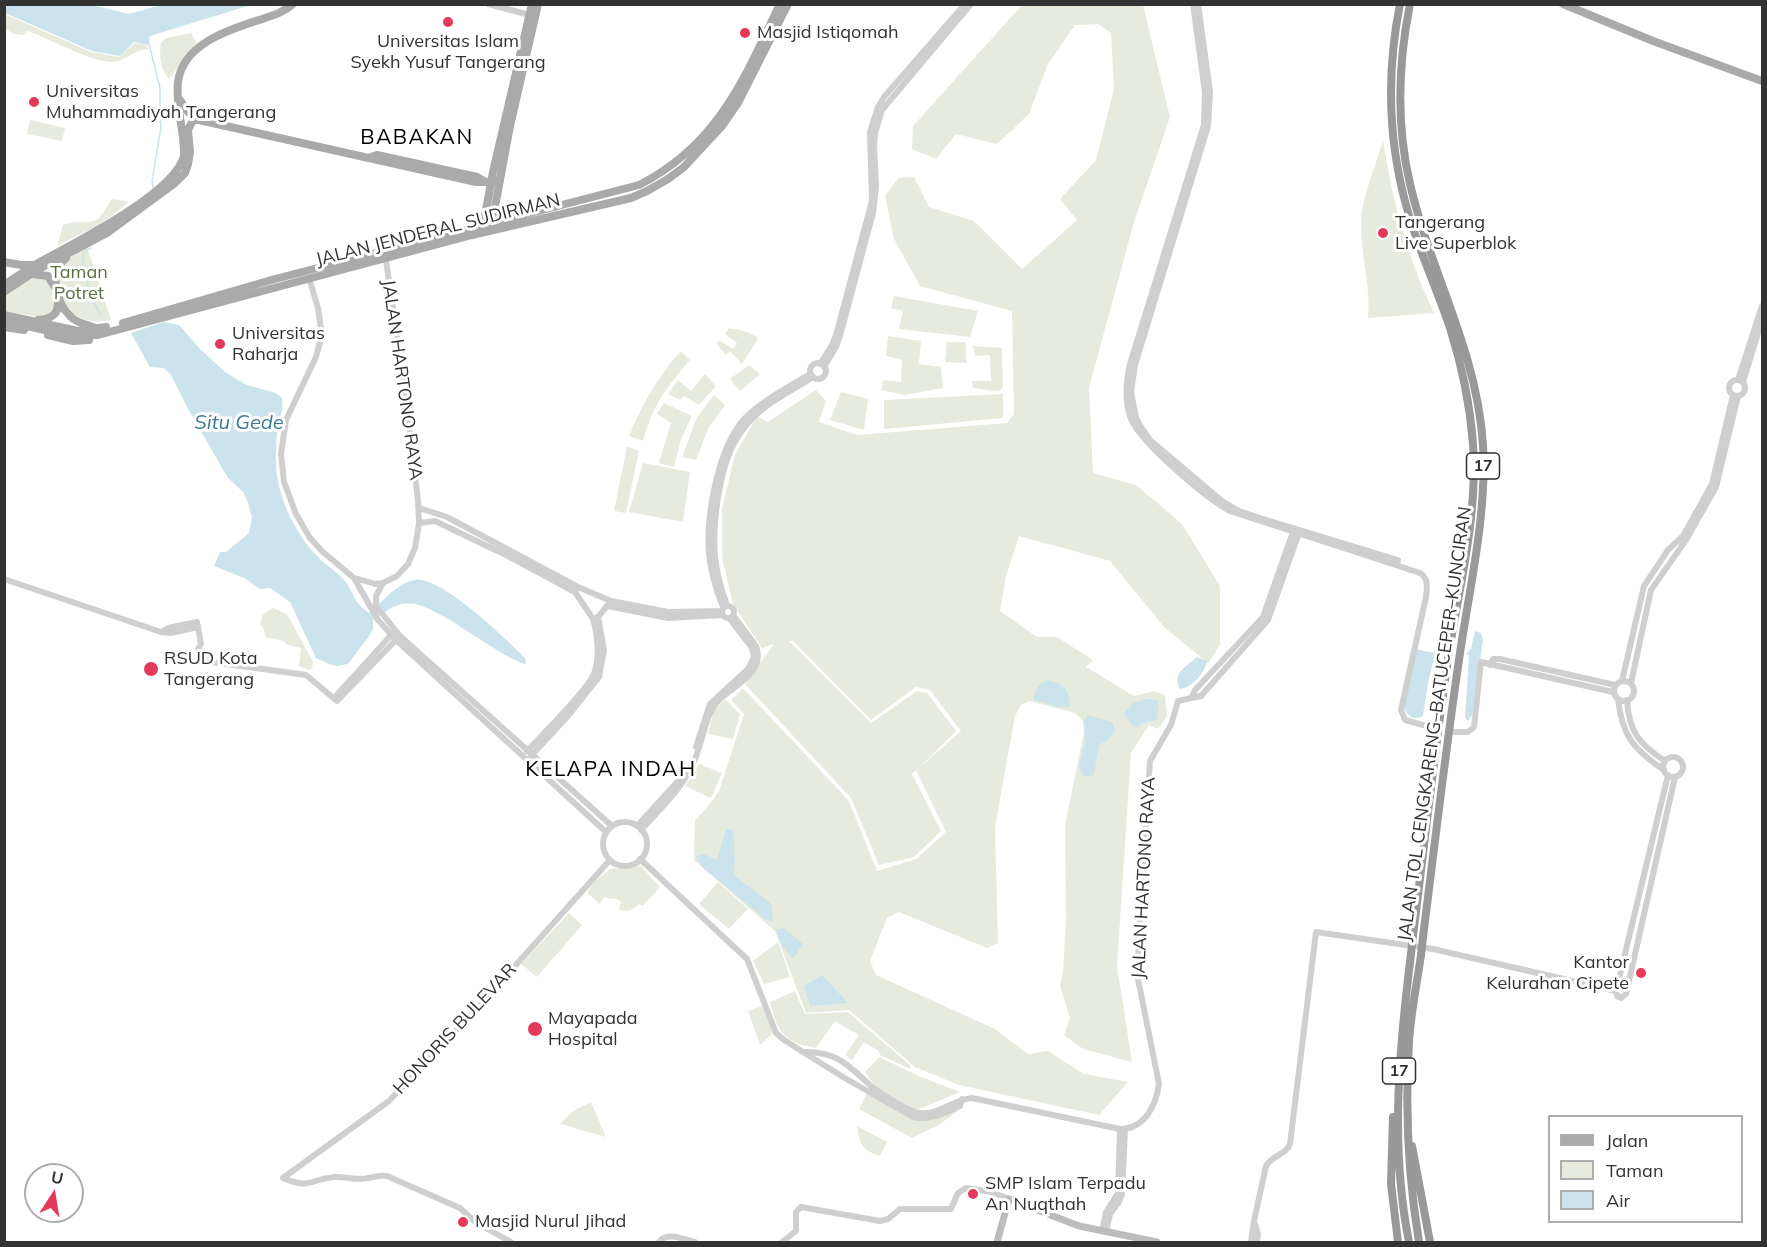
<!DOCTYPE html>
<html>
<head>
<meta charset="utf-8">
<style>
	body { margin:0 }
	#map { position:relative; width:1767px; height:1247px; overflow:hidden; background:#fff; font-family:Mulish,sans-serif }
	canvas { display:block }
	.frame { position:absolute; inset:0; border:6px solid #323232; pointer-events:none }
	.legend { position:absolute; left:1548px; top:1115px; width:195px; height:108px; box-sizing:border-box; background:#fff; border:2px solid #adadad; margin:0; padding:8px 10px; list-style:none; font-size:18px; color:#323232 }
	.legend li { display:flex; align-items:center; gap:12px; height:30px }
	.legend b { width:30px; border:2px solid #adadad }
	.north { position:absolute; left:24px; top:1163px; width:60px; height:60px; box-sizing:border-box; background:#fff; border:2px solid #adadad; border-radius:50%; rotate:12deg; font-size:16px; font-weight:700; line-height:24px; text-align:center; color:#323232 }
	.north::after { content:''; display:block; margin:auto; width:21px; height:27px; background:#e5395b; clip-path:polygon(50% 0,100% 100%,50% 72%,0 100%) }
</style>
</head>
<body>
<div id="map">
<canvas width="1767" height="1247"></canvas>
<div class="frame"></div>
<ul class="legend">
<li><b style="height:8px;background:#aaa"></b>Jalan</li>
<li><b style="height:16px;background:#e7ebde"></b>Taman</li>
<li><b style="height:16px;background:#cbe3ec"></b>Air</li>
</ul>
<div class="north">U</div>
</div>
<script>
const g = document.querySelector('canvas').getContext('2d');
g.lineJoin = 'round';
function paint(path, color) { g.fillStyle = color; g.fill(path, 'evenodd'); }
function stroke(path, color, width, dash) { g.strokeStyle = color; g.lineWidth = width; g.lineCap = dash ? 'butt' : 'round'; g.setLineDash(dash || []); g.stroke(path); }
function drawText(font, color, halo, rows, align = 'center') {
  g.font = font + ' Mulish,sans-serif'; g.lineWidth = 6; g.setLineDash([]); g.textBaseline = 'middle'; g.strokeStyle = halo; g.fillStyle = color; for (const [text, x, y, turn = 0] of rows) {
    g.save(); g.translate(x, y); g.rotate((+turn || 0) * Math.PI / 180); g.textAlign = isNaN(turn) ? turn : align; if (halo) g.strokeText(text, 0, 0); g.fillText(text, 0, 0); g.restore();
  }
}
paint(new Path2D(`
	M1022,5H1143L1170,117L1134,222L1089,388L1093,473L1136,485L1182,524L1220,586V645L1208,663L1165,628L1110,561L1019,536L1006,576L1000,611L1037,637H1057L1093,660L1086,667L1134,696L1154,691L1165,695L1167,716L1158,729L1149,725L1131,753L1117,966L1132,1062L1083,1049L1064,1035L1070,1018L1060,986L1063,972L1066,919L1065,826L1084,732L1083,721L1075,713L1030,701L1021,705L1015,716L995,827L998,943L987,948L899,912L887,918L870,961L876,975L995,1029L1028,1054L1048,1051L1084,1074L1128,1082L1099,1115L959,1085L915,1067L849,1010L806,1013L775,931L694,860L695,820L711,803L719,791L744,714L731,700L743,688L849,801L877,871L916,859L946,832L916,770L912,774L941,831L914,857L879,865L851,798L745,684L774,644L762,648L733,604L722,558V509L735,455L757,416L768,422L816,390L826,401L819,422L857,435L1007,423L1014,414L1012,311L920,286L894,239L885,196L898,178L914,177L929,207L974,221L1022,269L1077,220L1060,199L1096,160L1114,89L1111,33L1098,24L1075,25L1048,64L1029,114L997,144L956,134L936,159L912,149L913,126ZM789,641H793L871,720L916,687L930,690L961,731L918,769L956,731L927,693L917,691L871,723Z
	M5,14L91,52L119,57L135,43L146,45L148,49C134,50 124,62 112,62C92,62 51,40 31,32L26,31L24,35L14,34L5,29Z
	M191,33L197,43L169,79C160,69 159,56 161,43L166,38Z
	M30,120L65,128L62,141L27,134Z
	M1383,140C1392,200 1408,259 1434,313L1368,318C1371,286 1361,257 1361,225C1361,199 1376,166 1383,140Z
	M114,199L129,202L99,225L57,246L63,225C88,216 94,234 110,201Z
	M87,247L111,320C72,328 54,301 60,264Z
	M44,276C55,286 58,301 52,314L38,317L5,311V296L28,277Z
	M894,296L978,311L970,337L899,329L903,311L891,308Z
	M729,328C739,330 751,331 758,339L742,364L730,351L726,355L717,344L719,340L733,349L737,343L725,334Z
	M888,336L921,341L919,364L941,367L943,388L905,395L881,390L883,380L901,382L902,360L886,356Z
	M947,342H966V363L945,362Z
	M973,346L1002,348L1003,386L1001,390L995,391L973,388L972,381H991L990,355L975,356Z
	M681,351L690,360C666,388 653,404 643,441L629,436C642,405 657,377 681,351Z
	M749,365L760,374L740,391L730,379Z
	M705,374L716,386L699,405L684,396L680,400L668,394L678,380L691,391Z
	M841,392L868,399L864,430L830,420Z
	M1003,394V418L884,429V400Z
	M714,395L725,405L709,427L696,460L682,457L697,417Z
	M664,403L692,416L681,439L674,467L659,463L671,423L657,414Z
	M627,446L639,451L626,513L614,511Z
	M643,463L690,472L683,522L629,512Z
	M273,608L287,614L313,662L312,669L308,670L299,666L301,648L286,644L284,641L265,637L264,629L260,625L263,614Z
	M725,699L740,714L733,739L708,734L714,711Z
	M699,764L722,773L711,798L685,786Z
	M641,866L660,887L643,906L639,904L629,911L619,910L621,902L615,898L611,899L604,897L600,904L587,893L594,882L610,869Z
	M718,882L748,909L729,929L699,904Z
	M569,913L582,925L537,977L521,964Z
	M778,942L790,977L764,984L753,961Z
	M795,991L805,1014L848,1012L910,1065V1069L880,1055L879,1051L864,1042L852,1060L845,1055L859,1035L835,1021L816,1048C785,1043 777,1032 770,1002Z
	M762,1006L773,1033L760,1045L748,1011Z
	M879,1057L921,1077L960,1092L917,1110L880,1093L865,1072Z
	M867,1093L912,1115L958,1111L939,1125L912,1138L859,1109Z
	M591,1102L606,1137L560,1124L573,1111Z
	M857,1126L887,1142L880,1156C861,1150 860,1144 857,1126Z`), '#e7ebde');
paint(new Path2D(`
	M4,5H92L129,14L161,5H251L150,36L148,45L134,42L120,56L92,51L5,13Z
	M164,322L179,325L199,348L225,372L247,385L276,393L282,398C284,408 280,415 278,425C276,438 276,452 276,466C278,498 295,533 317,556C325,565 337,571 345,581C355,594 352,601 369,613C381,603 397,584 413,580C439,573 507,640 525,658L526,664C494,656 430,596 402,604C392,606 382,614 373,620V629L369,636L348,664L337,666L329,664L316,658L290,602L270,588L260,589L244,578L214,566L220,552H226L249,533L252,517L247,500L243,492L228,478L188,409L171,375L164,368L150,367L131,333Z
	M1475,631L1481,633L1483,640L1472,715L1468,721L1465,718L1469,655L1466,654L1471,649Z
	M1439,632H1441L1440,643L1442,646C1430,657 1426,698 1423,716C1414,721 1408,717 1404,708L1415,649L1434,653Z
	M1197,657L1207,661C1204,674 1193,687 1180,689C1171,675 1186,666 1197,657Z
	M1047,680C1064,684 1070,689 1070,707H1059L1034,700C1034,689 1037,685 1047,680Z
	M1145,699L1159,700L1157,720L1143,723L1134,728L1124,713L1133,703Z
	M1087,715L1112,722L1115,730L1109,739L1099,745L1094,774L1088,777L1082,775L1079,767L1085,742L1084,722Z
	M726,829L733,830L735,861L733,874C746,887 760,892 772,905L773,922L765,919L702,867L696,856L704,854L717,860Z
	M784,928L803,944L793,959L782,945L775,930Z
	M822,975L848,1003L810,1006L804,986Z`), '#cbe3ec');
stroke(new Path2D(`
	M148,40L160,88V110
	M153,188L152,181L161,127L160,116
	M91,248L84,252C79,268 93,302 101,316`), '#cbe3ec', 1.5);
stroke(new Path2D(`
	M488,4L530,15
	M1193,4L1205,92L1204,125L1130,364C1126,382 1124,401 1131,419C1142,444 1206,498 1230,511L1420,573C1429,579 1427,588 1426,597L1401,710L1405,720L1434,728
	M1198,4L1210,92L1208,126L1135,365L1131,392L1136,418L1141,427L1150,440L1222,501L1239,511L1260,518L1398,560L1397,565
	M385,254L406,395L418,501L419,523L415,548L408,564L397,576L383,583L376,596V606L400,636L612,826
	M309,278L318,308L322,335L316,357L286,420L281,454L284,482L296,514L310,538L323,552L354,578L378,620L396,640L606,832
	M810 371a8 8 0 1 1 16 0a8 8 0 1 1-16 0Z
	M820,364L832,345L836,335L869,212L872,200L870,132L878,107L884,97L965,4
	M824,367L836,347L840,336L873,213L876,187L874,146L875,133L882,110L971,4
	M1729 388a8 8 0 1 1 16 0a8 8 0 1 1-16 0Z
	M1738,380L1762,306
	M1743,382L1762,320
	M419,508L447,517L578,587
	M419,523L435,521L508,556L575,592
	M355,578L375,584L383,583
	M4,579L161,632L171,633L198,627
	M578,587L611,601L598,617L593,619L575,592Z
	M611,601L668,612L722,611
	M727,605C712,567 712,537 718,497C723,469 729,444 749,422C765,403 792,391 813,377
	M722 612a6 6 0 1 1 12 0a6 6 0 1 1-12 0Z
	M608,606L668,618L723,615
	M723,607C716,590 711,572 709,554C706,515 718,447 745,418C763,400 789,387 810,374
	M161,632L168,628L197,622L201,644L198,649
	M197,660L306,675L337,701L397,639
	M1490,665L1493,659H1500L1615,685
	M1614 691a10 10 0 1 1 20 0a10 10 0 1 1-20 0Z
	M1622,681L1644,586L1668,550L1683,536L1712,484L1733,395
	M1631,683L1651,590L1686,540L1716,487L1738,396
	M1192,697L1195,690L1263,617L1294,529
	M334,698L394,632
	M1618,699C1622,736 1634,750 1664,770
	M1627,700C1629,732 1639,744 1665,761
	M1454,732H1468L1474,727L1481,662L1613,692
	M696,747L710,704L748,669L754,657L752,648L729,618
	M527,751C542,735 587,691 594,674C600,656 598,637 593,619
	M531,756L568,716L599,677L604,650L598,617
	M1663 767a10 10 0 1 1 20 0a10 10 0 1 1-20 0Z
	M1668,775L1616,991L1617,996L1621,998L1626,994L1675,777
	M603 844a22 22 0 1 1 44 0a22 22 0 1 1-44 0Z
	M637,826L679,780
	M641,830C660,809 681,790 693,764C702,746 705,713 719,700C735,685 766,672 756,646L733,615
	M640,859L747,959L776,1033L784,1040L843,1077L913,1117C930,1121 944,1113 960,1106L962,1099
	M803,1052C837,1051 848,1065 871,1086C879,1093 889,1098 898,1104C905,1107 912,1112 919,1113C937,1116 955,1099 972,1098L1120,1129C1145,1129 1156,1105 1159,1084L1137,974L1150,761L1171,725L1178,701L1201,696L1268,620L1300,530
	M1255,1224L1258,1234L1257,1242
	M1102,1231L1106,1212L1118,1193L1120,1129
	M1106,1232L1110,1214L1119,1202L1122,1194L1125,1129
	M511,1242L475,1222L460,1208L387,1176C379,1175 375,1177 368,1178C358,1181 345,1176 334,1177C310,1179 310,1190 283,1178L389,1101L480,1005L610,860
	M659,1242C667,1231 683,1239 695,1242
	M782,1242L796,1231V1212L801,1207L880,1221L888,1219L900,1209H951L958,1193L966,1188L991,1192L1009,1199
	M1251,1242L1254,1221L1266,1166C1272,1155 1286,1155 1290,1144L1316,932L1433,949L1616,991`), '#cfcfcf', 6);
stroke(new Path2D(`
	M997,1242L1009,1199L1079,1226L1157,1242`), '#bcbcbc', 7);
stroke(new Path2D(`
	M1563,4L1653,41L1762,81
	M180,100L188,112L199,120L476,182H491L500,180
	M371,157L377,155L477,177L484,181
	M492,223L510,126L538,4
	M483,226L493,172L532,4
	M66,258C48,272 56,303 71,317C78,324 89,325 98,329
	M4,262L21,265H32
	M33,274L48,276L54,286
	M4,285C16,277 28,269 40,262C74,243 174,194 184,156C185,132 175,106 178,82C183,44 228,30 259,20C271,16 283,13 293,4
	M4,292L37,270L107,233L175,183L185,173L188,164L190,152L188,130L193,120H199
	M4,315L78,331L106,327
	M38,320C52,319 61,313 57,298
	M4,321L68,335H98L472,235L631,198L647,191L668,179L684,167L722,126L738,103L788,4
	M123,323L275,279L639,185C718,145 744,79 780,4
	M4,327L24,330
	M48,335L73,341L89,340`), '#aaa', 8);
stroke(new Path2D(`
	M1400,4C1386,74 1388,143 1408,212C1419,251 1437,289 1450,328C1462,366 1470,404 1473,444C1478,514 1460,583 1449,652C1435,746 1425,841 1413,935
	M1410,4C1398,64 1396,124 1410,184C1431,274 1477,350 1483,445C1487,514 1470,585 1460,653C1446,747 1435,842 1423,937
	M1393,1117L1391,1184L1398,1242
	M1412,1146L1430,1242
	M1409,1242C1390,1147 1399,1050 1411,954
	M1419,1242C1408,1176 1405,1109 1409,1041C1411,1012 1417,983 1421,955`), '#999', 8);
stroke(new Path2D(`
	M1411,954L1413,935
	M1421,955L1423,937`), '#999', 8);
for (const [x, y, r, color] of [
	[448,22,6,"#e5395b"],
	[745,33,6,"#e5395b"],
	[34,102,6,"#e5395b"],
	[1383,233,6,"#e5395b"],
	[220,344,6,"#e5395b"],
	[151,669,8,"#e5395b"],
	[1641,973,6,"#e5395b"],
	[535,1029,8,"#e5395b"],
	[973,1194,6,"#e5395b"],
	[463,1222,6,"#e5395b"]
]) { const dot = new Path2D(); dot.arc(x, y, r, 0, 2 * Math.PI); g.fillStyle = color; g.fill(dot); stroke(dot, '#fff', 2); }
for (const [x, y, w] of [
	[1483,466,33],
	[1399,1071,33]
]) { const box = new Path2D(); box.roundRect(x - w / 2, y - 13, w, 26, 4.5); g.fillStyle = '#fff'; g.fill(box); stroke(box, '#323232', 1.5); }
drawText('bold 16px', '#323232', null, [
	["17",1483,466],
	["17",1399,1071]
]);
drawText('18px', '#323232', '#fff', [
	["Masjid Istiqomah",757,33],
	["Universitas Islam",448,42,"center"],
	["Syekh Yusuf Tangerang",448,63,"center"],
	["Universitas",46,92],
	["Muhammadiyah Tangerang",46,113],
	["Tangerang",1395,223],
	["Live Superblok",1395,244],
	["Universitas",232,334],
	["Raharja",232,355],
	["RSUD Kota",164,659],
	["Tangerang",164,680],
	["Kantor",1629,963,"right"],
	["Kelurahan Cipete",1629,984,"right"],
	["Mayapada",548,1019],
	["Hospital",548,1040],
	["SMP Islam Terpadu",985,1184],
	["An Nuqthah",985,1205],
	["Masjid Nurul Jihad",475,1222]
], 'left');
drawText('18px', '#323232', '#fff', [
	["JALAN JENDERAL SUDIRMAN",438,230,-14],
	["JALAN HARTONO RAYA",402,380,82],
	["JALAN TOL CENGKARENG–BATUCEPER–KUNCIRAN",1435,724,-82],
	["JALAN HARTONO RAYA",1144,878,-87],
	["HONORIS BULEVAR",455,1029,-47]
]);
drawText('18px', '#5b6f3f', '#fff', [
	["Taman",79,273],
	["Potret",79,294]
]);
drawText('italic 20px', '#3d7a8f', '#fff', [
	["Situ Gede",239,423]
]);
g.letterSpacing = '1.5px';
drawText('21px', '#000', '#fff', [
	["BABAKAN",417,138],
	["KELAPA INDAH",611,770]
]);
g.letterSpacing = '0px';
</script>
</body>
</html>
